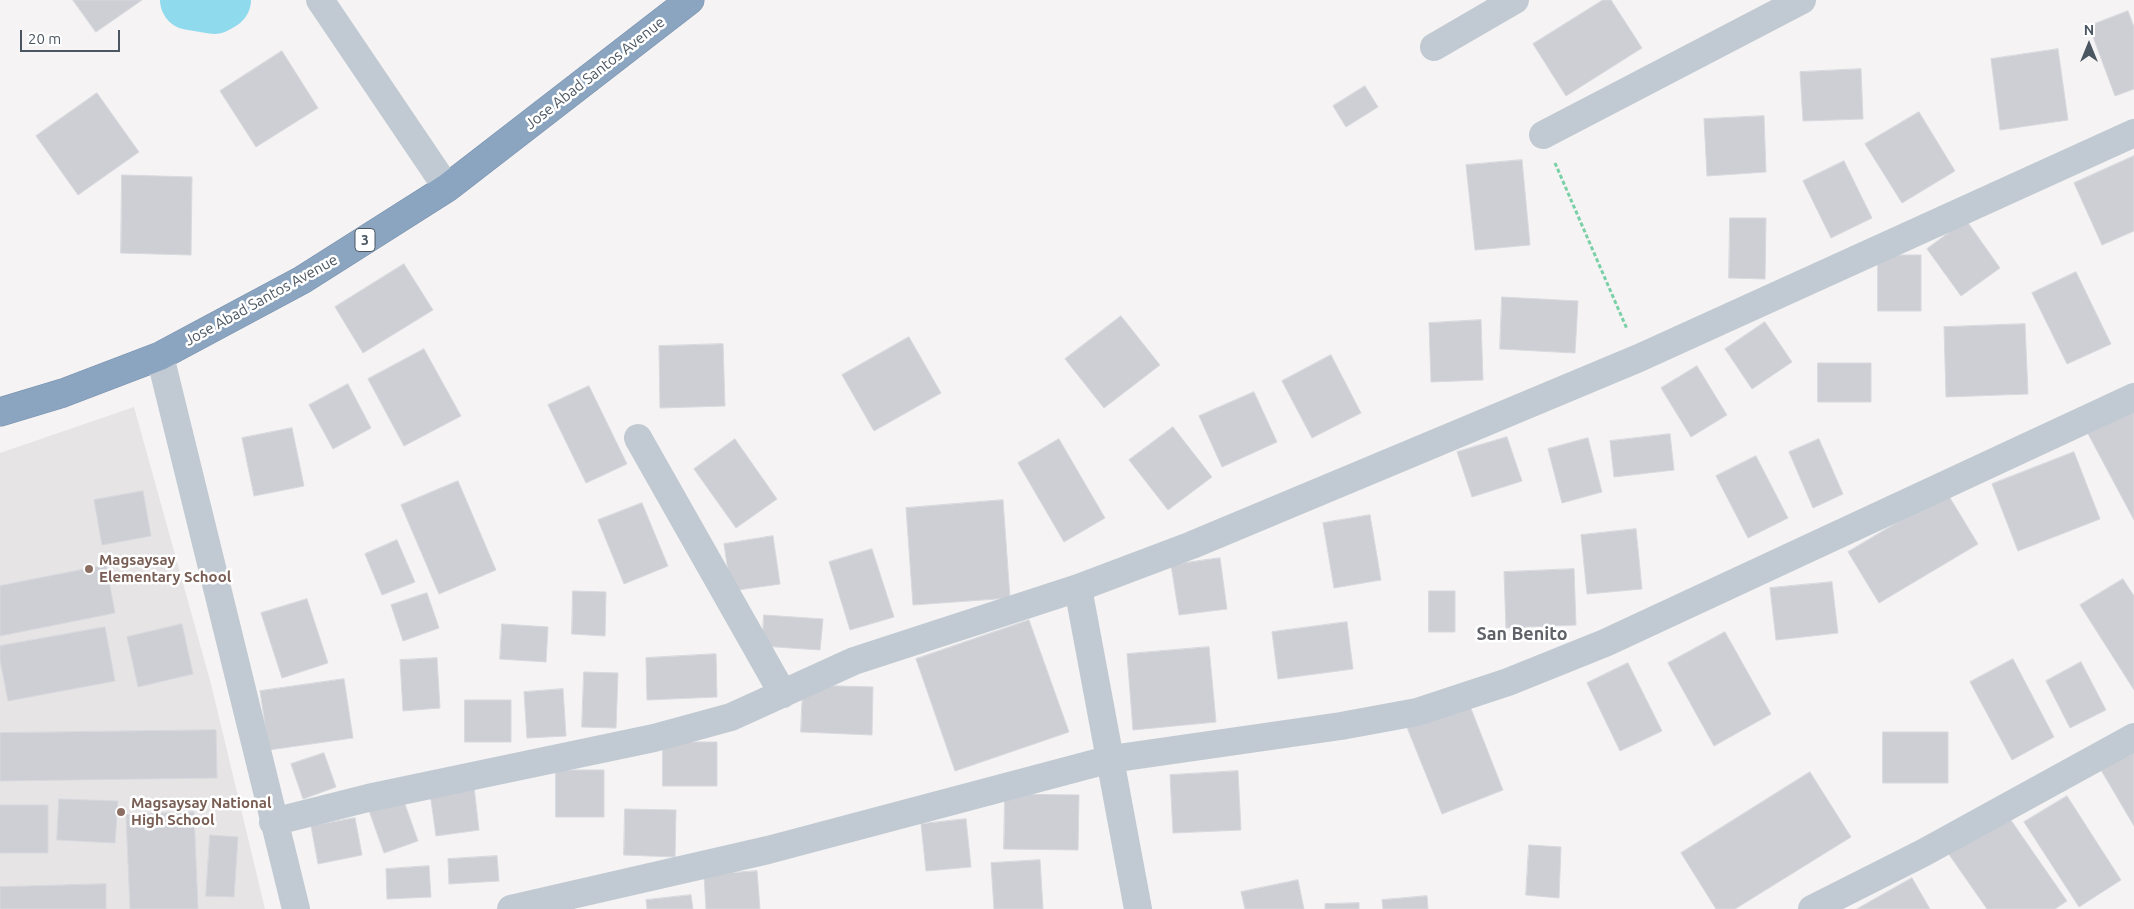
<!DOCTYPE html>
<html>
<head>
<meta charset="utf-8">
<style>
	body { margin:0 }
	#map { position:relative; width:2134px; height:909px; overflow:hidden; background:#f5f3f3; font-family:Ubuntu,sans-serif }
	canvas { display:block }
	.north { position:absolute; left:2064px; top:20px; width:50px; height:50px; -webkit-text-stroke:4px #fff; paint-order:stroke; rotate:0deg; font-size:14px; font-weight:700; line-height:20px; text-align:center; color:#4a5661 }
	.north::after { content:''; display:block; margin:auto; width:18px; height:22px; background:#4a5661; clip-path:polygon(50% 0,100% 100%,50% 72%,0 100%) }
	.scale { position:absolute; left:20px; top:30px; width:100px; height:22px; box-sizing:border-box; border:2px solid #4a5661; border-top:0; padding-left:6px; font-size:15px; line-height:18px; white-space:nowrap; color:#4a5661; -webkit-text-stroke:4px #fff; paint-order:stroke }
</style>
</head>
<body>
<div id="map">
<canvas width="2134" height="909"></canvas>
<div class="north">N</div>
<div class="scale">20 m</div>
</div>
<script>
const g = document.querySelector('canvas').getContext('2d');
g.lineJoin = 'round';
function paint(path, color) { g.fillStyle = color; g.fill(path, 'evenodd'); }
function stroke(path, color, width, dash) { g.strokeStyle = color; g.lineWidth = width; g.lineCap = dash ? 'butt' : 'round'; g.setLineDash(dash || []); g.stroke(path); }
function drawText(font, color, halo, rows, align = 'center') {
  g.font = font + ' Ubuntu,sans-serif'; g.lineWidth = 5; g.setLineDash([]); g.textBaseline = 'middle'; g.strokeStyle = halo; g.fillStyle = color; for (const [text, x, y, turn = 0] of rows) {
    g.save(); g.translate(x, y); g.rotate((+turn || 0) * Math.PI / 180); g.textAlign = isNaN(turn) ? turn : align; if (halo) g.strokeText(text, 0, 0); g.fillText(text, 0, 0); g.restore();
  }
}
paint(new Path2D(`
	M134,407L211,684L265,909H0V453Z`), '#e6e4e5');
stroke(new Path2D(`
	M190,0L214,4L221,0`), '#90daee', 60);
const building = new Path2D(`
	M73,0H142L96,32Z
	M1603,0H1611L1642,48L1566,96L1533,44Z
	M2128,11L2134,27V89L2115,96L2089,26Z
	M2058,49L2068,120L2000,130L1991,59Z
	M282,51L318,108L256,147L220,91Z
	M1861,69L1863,119L1803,121L1800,72Z
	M1365,86L1378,107L1346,127L1333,106Z
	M97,93L139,152L78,195L36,136Z
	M1919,112L1955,171L1902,203L1865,144Z
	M1764,116L1766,172L1707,176L1704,119Z
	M2134,156V231L2102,245L2074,183Z
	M1522,160L1530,245L1475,250L1466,165Z
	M1844,161L1872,218L1831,238L1803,181Z
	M122,175L192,177L191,255L121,253Z
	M1730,218H1766L1765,279L1729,278Z
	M1966,220L2000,268L1961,296L1927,249Z
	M1878,255H1921V311H1878Z
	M404,264L433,310L363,353L335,307Z
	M2076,272L2111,344L2067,364L2032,293Z
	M1502,297L1578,301L1575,353L1500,349Z
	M1121,316L1160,365L1104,408L1065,359Z
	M1481,320L1483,380L1431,382L1429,323Z
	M1765,322L1792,362L1752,389L1725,349Z
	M2025,324L2028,394L1946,397L1944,327Z
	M909,337L941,393L874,431L842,375Z
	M723,344L725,406L660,408L659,346Z
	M424,349L461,416L404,446L368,379Z
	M1331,355L1361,413L1312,438L1282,381Z
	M1818,363H1871V402H1818Z
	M1697,366L1727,415L1691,437L1661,388Z
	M348,384L371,428L333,449L309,405Z
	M589,386L627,464L586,483L548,405Z
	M1254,392L1277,442L1222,467L1199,416Z
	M2134,404V520L2086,430Z
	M1173,427L1212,477L1168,510L1129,460Z
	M292,428L304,486L254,496L242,438Z
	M1670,434L1674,470L1614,477L1610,441Z
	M1507,437L1522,481L1472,497L1457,452Z
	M1588,438L1602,492L1562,503L1548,449Z
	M735,439L777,499L736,528L694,469Z
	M1059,439L1105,518L1064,542L1018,463Z
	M1819,439L1843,494L1813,508L1789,452Z
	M2074,452L2100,519L2018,551L1992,484Z
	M1756,456L1788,518L1748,538L1716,476Z
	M458,481L496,570L439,594L401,505Z
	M143,491L151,536L102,545L94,500Z
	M1947,493L1978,544L1879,603L1848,552Z
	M1003,500L1010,598L913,605L906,508Z
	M642,503L668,566L624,584L598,520Z
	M1370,515L1381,580L1334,588L1323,523Z
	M1636,529L1642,589L1587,594L1581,535Z
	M773,536L780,584L731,591L724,544Z
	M397,540L415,582L382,595L365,554Z
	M872,549L894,617L850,630L829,562Z
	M1220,558L1227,609L1179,615L1171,565Z
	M106,565L115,613L0,636V586Z
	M1574,569L1576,625L1506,628L1504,572Z
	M2123,579L2134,596V690L2080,605Z
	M1832,582L1838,633L1776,640L1770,588Z
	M573,591L606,592L605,636L572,634Z
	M1429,591H1455V632H1429Z
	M427,593L439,628L403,641L391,605Z
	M307,599L328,663L282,678L261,613Z
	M764,615L823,619L820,650L762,646Z
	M1029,620L1069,732L955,771L916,659Z
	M1347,622L1353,669L1278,679L1272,632Z
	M182,624L193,674L138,687L127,637Z
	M502,624L548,627L546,662L500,659Z
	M105,627L115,681L8,701L0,660V646Z
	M1725,632L1771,714L1714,746L1668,663Z
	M1209,647L1216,722L1133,730L1127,654Z
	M716,654L717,697L647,700L646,658Z
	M437,658L440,708L403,711L400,660Z
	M2013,659L2054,737L2012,760L1970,682Z
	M2081,662L2106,710L2070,728L2046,681Z
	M1628,663L1662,731L1620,751L1587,683Z
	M584,672L618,673L616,728L582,727Z
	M344,679L353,738L269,750L260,691Z
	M803,685L873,687L872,735L801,732Z
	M563,689L566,736L527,738L524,692Z
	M465,700H511V742H465Z
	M1468,701L1503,790L1442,814L1406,725Z
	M216,730L217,778L0,781V733Z
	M1883,732H1948V783H1883Z
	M663,742H717V786H663Z
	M2134,752V826L2101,770Z
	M324,753L336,787L303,799L291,764Z
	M556,770H604V817H556Z
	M1238,771L1241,830L1173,833L1170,775Z
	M1810,772L1851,837L1735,909H1716L1681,853Z
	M474,787L479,830L436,836L430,793Z
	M401,793L418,841L384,853L367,805Z
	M1005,794L1079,795L1078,850L1004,849Z
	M2067,796L2121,880L2079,907L2024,822Z
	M59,799L118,801L115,843L57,840Z
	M0,805H48V853H0Z
	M625,809L676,810L675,857L624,855Z
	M194,812L198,909H130L126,815Z
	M2006,813L2067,901L2055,909H1987L1948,853Z
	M355,818L362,855L318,864L311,826Z
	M966,819L971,867L926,871L921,824Z
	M210,835L238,837L234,897L206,896Z
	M1529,845L1561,847L1559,898L1526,895Z
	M497,856L499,881L449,884L448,859Z
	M1040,860L1043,909H994L991,863Z
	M429,866L431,897L387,899L386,869Z
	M757,871L760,909H706L704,875Z
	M1912,878L1930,909H1857Z
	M1298,880L1304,909H1245L1241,892Z
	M106,884V909H0V887Z
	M691,895L693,909H647L646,900Z
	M1427,896L1428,909H1383L1382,900Z
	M1359,903V909H1325V904Z`);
paint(building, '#cdcfd5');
stroke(building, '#d7d9de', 1);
const highway = new Path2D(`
	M0,412L63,393L160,356L302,280L447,188L690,0`);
stroke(highway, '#7690ad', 29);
stroke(new Path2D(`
	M1555,163L1627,329`), '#7ad0a6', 3, [4, 2.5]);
stroke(new Path2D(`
	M320,0L447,188
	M1434,47L1515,0
	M1543,135L1802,0
	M160,356L296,909
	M638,438L783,694
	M1078,588L1138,909
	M273,822L368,798L654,738L731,717L854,661L1078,588L1192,545L1639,358L2134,133
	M511,909L768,850L1111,759L1341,726L1417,712L1508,682L1605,643L2134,397
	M1812,909L1923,853L2134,737`), '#c1cad2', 28);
stroke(highway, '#8ba5c1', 28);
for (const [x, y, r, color] of [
	[89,569,5,"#8d6e63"],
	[121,812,5,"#8d6e63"]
]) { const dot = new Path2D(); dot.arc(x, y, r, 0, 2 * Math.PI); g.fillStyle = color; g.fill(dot); stroke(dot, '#fff', 2); }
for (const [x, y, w] of [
	[365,240,20]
]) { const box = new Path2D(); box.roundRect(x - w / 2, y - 11.5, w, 23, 4); g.fillStyle = '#fff'; g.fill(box); stroke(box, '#4a5661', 1); }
drawText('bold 14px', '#4a5661', null, [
	["3",365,240]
]);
drawText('15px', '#4a5661', '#fff', [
	["Jose Abad Santos Avenue",595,73,-38],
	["Jose Abad Santos Avenue",261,300,-29]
]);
drawText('bold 15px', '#785e54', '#fff', [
	["Magsaysay",99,560],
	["Elementary School",99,577],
	["Magsaysay National",131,803],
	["High School",131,820]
], 'left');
drawText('bold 18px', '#5f6368', '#fff', [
	["San Benito",1522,634]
]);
</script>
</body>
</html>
